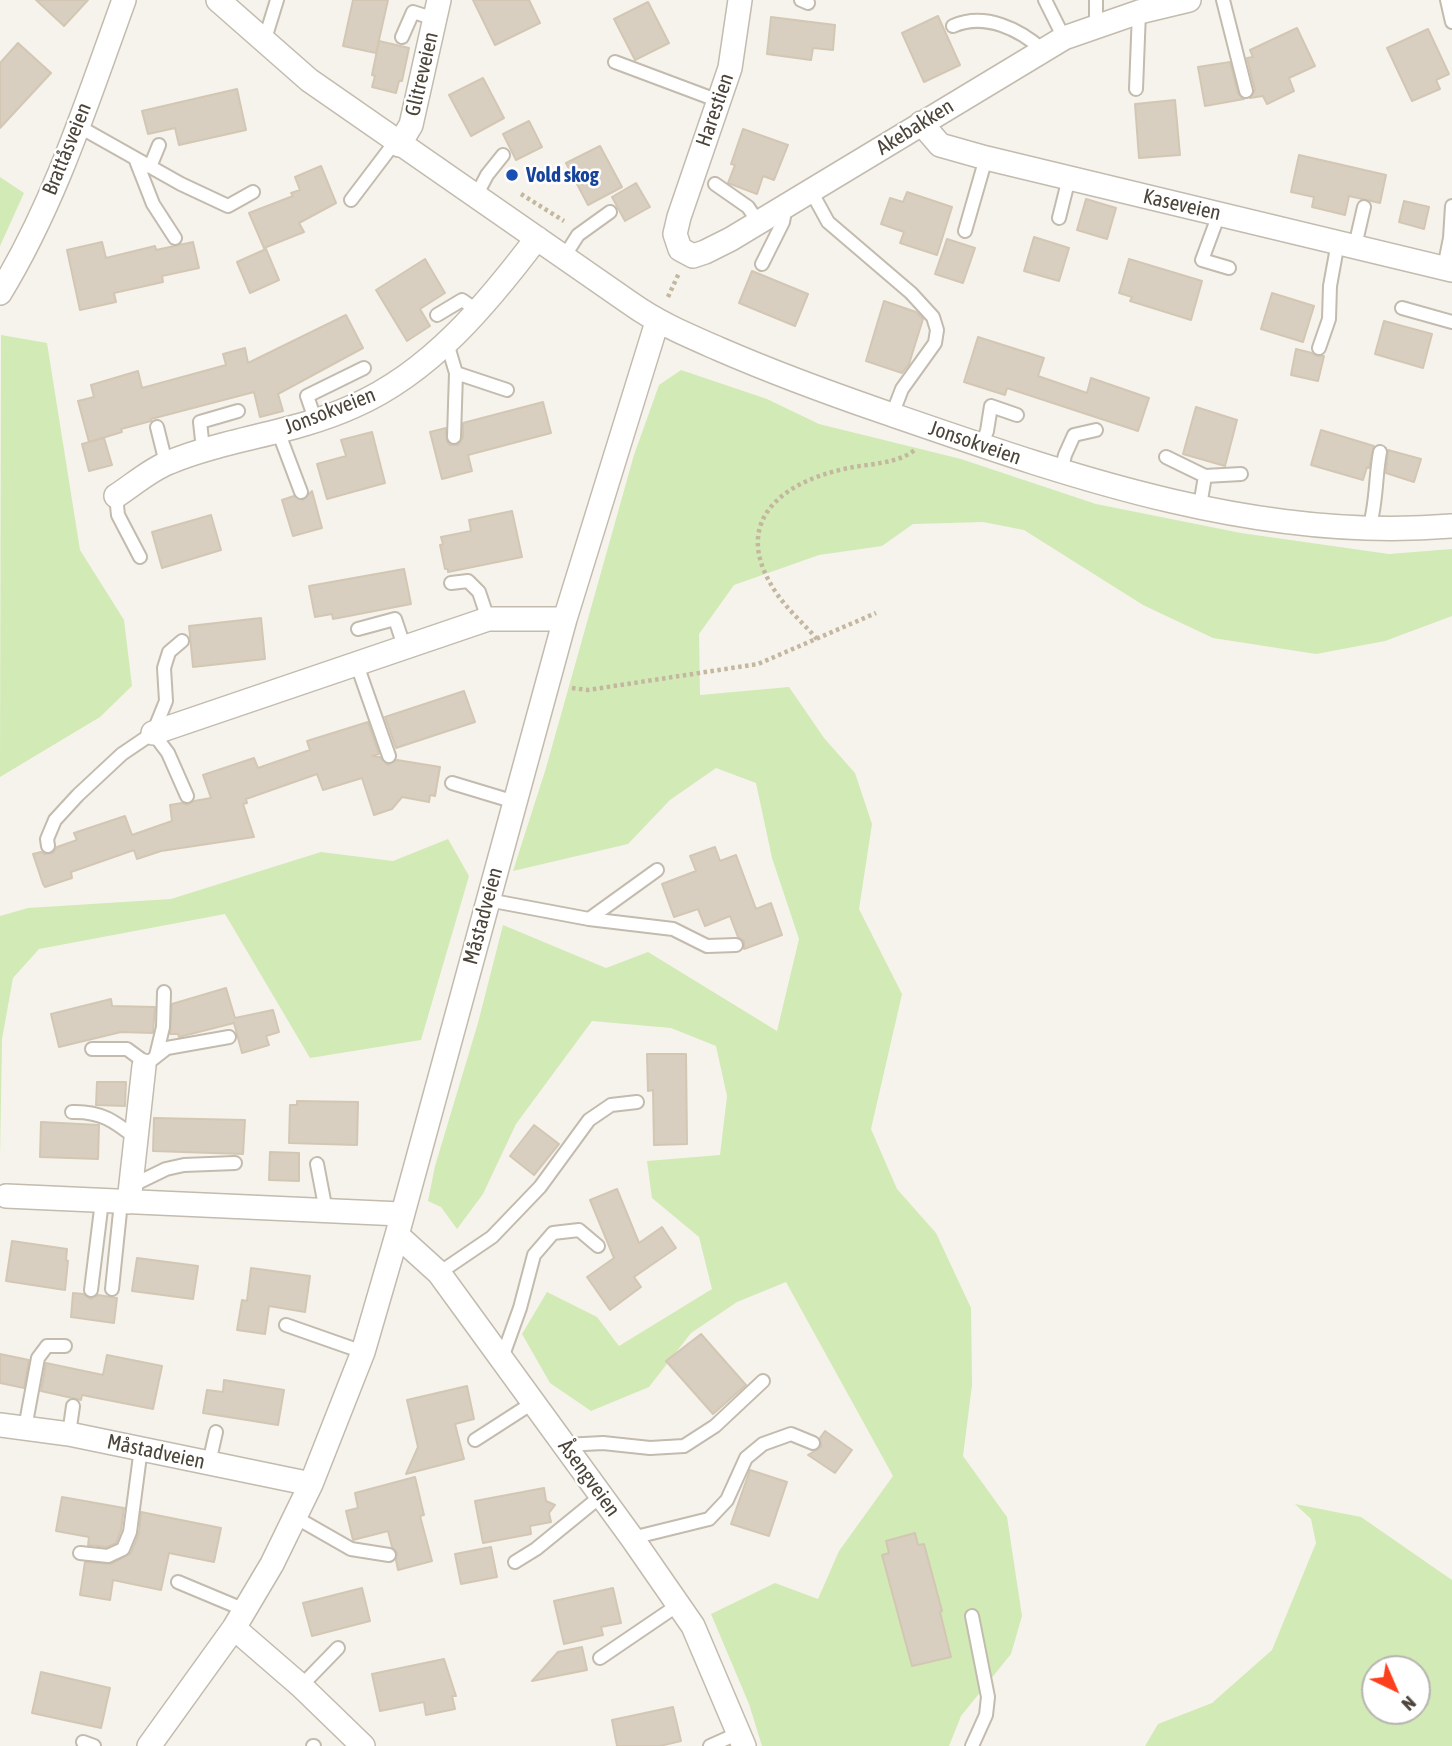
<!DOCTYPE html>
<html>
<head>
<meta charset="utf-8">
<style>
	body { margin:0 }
	#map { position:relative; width:1452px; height:1746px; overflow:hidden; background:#f6f3ec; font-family:"Asap Condensed",sans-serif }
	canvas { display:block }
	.north { position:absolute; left:1361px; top:1655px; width:70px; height:70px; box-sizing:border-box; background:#fff; border:2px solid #b7b4b0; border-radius:50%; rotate:136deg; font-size:19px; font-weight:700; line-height:28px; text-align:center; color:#4b4439 }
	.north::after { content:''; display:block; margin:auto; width:24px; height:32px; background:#fc3f1d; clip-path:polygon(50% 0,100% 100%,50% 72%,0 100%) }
</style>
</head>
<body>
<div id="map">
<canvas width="1452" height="1746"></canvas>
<div class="north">N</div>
</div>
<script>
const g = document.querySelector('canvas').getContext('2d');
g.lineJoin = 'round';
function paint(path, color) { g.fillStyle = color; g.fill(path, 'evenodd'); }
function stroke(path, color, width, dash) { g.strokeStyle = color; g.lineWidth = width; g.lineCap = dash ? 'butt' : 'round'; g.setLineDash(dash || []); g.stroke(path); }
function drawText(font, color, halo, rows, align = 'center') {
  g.font = font + ' "Asap Condensed",sans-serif'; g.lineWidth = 5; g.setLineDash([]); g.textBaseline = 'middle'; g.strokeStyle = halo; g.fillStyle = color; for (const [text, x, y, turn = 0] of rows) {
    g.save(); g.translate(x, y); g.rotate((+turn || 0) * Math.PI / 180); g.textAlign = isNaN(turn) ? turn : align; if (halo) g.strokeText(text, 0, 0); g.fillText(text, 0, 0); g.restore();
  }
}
paint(new Path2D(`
	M0,177L24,193L0,246Z
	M1,335L47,343L80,550L124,620L132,686L100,717L0,777Z
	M681,370L767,399L819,424L961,459L1096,504L1241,533L1389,554L1452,549V616L1385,641L1316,654L1213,638L1143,605L1024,530L983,522L913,524L882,546L819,555L734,585L699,634L700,695L789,687L824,738L855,773L872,824L859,909L902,994L871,1129L897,1189L936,1233L971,1308L972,1385L963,1456L1007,1517L1022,1616L1011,1654L961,1716L949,1746H762L749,1704L711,1614L775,1583L818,1599L839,1551L893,1476L786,1282L737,1302L691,1333L649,1387L591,1411L550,1383L522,1334L547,1292L597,1317L619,1346L712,1289L699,1237L652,1198L647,1161L720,1155L727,1096L716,1046L671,1028L592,1021L516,1124L483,1194L457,1229L441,1207L428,1201L435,1166L478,1023L503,925L606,968L648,952L777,1031L799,939L772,858L756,783L716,768L670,800L628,844L513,871L546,768L634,455L659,385Z
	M448,839L469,876L421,1040L310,1058L225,914L39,949L13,978L2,1039L0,1157V916L28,908L171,899L321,852L393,861Z
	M1295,1504L1361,1517L1452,1580V1746H1145L1158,1724L1212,1703L1272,1650L1316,1543L1311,1519ZM1375,1669H1417V1711H1375Z`), '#d2eab5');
const building = new Path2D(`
	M36,0H88L64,26Z
	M353,0H388L376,53L343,46Z
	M473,0H529L540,23L495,45Z
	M648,2L669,43L635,60L614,19Z
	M938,16L960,65L924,82L902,33Z
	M771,17L835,25L833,50L813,48L811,60L767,54Z
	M1297,28L1315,66L1289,78L1294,91L1267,104L1263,96L1250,98L1255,90L1247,58L1253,57L1250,50Z
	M1428,29L1449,74L1436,80L1440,89L1412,101L1387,48Z
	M379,41L409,48L402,81H399L396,93L372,87L375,76L372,75Z
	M18,43L51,73L0,128V63Z
	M1230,62L1238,93L1244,99L1205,106L1198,67Z
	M483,78L504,118L471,136L449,95Z
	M237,89L246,130L179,145L175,128L148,134L142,111Z
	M1175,100L1180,155L1139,158L1135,104Z
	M529,121L542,147L516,160L503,134Z
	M743,129L788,145L774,180L763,176L757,194L728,183L735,165L731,164Z
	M600,146L622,187L588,205L566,163Z
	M1299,155L1386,175L1380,203L1349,196L1345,215L1312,207L1314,197L1291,192Z
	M321,166L336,203L299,223L304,232L264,248L249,213L293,196L291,193L300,190L295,177Z
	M636,183L650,207L625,221L612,197Z
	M907,192L952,207L937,255L900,243L904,232L881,224L890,198L903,202Z
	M1086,199L1116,208L1107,239L1077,230Z
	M1404,201L1429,207L1424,229L1399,222Z
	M1034,237L1069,248L1059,281L1024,271Z
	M947,239L975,248L963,283L935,274Z
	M102,242L106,258L155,246L156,250L193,242L199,268L162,276L163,282L114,293L116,302L80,310L67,250Z
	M266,249L279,280L250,293L237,262Z
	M425,259L445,293L420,309L430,326L407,341L376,290Z
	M1129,259L1202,281L1191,320L1130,301L1132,297L1119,293Z
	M752,271L808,294L795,326L739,303Z
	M1272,293L1314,306L1303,342L1261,329Z
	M884,301L916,312L923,319L909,364L902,373L866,361Z
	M346,315L363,348L278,394L283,411L260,417L254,392L151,419V421L121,429L122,432L89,442L78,401L94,397L91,385L138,371L142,388L226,365L223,354L245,348L248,363Z
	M1384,321L1432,334L1423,368L1375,354Z
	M978,337L1044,358L1038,376L1087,393L1091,378L1149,398L1138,431L1007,388L1005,395L964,382Z
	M1296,349L1312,353L1317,356H1324L1318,381L1291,375Z
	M543,402L551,433L468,455L472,471L442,479L430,432L446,428L447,442L450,445H458L463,438V423Z
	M1196,407L1237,420L1225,466L1183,454Z
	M1321,430L1374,446L1369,468L1367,467L1363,480L1311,465Z
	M372,432L385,483L327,499L317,464L346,456L341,440Z
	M104,438L112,465L89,471L82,444Z
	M1388,450L1421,459L1414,482L1386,473Z
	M312,491L322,528L293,536L282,500L294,496L303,500Z
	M512,511L522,557L448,572V569H445L440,545L443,544L441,537L471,531L469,520Z
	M211,515L221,550L162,568L152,532Z
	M404,569L411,604L333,619L332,614L315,617L309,586Z
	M261,618L265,659L193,667L189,626Z
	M464,691L475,722L396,748L385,717Z
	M368,722L379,754L372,756L380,757L388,765L397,760L440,767L435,796L430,795L429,802L402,797L392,809L374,815L362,778L323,790L317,774L246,799L247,803L243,804L254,837L161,851L137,859L134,850L71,872L72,878L45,887L43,884L33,854L41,852L45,854L53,853L57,847L77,840L74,833L125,816L132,835L172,821L170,805L182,803L187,805L194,801L211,798L203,775L254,758L258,768L310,750L307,741Z
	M715,847L720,861L736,855L756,909L771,903L782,935L744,949V941L738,937L730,916L705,926L698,909L674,917L662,884L696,871L690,856Z
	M226,988L235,1018L273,1010L279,1032L266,1036L269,1045L242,1053L234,1023L179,1037L178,1034H170L172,1004Z
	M111,999L112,1006L155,1007L153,1033L121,1032L59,1047L51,1014Z
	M647,1054H686L687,1144L654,1145L653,1090L648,1091Z
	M97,1082H126L125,1106L96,1105Z
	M297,1101L358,1102L357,1145L289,1143L290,1105H297Z
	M154,1118L245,1120L243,1154L153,1151Z
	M41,1122L99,1125L98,1159L40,1157Z
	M534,1125L559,1144L534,1175L510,1156Z
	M270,1152L299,1153V1181L269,1180Z
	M617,1189L639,1243L662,1227L676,1248L634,1277L641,1287L610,1310L587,1277L614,1258L590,1200Z
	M12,1241L67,1249L66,1260L68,1261L65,1290L6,1281Z
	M137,1258L198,1266L193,1299L132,1291Z
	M251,1268L310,1276L305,1312L269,1306L265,1334L237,1330L242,1300L247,1301Z
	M73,1293L83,1294L91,1299L98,1295L117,1298L114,1323L71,1317Z
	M701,1334L746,1385L713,1414L666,1361Z
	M0,1354L29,1360L24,1388L0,1383Z
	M107,1355L162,1366L153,1409L82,1395L81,1400L41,1391L46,1363L103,1375Z
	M224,1380L284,1390L278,1425L203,1413L207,1390L223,1392Z
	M467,1386L474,1419L455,1424L464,1459L406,1474L418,1447L407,1400Z
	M825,1431L852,1450L835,1473L808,1455L821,1447L820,1438Z
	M750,1470L787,1482L769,1536L731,1524Z
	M415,1477L424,1515L420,1516L432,1561L398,1570L396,1560L397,1553L392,1547L388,1531L353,1540L346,1511L358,1508L355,1493Z
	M544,1488L546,1501L555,1505L549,1513L551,1522L530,1526L531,1534L483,1543L475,1501Z
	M62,1497L124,1508L121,1530L116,1543L107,1547L88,1545L89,1537L56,1531Z
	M141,1512L221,1528L214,1562L169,1553L161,1590L113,1580L110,1600L80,1595L85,1562L111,1564L131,1553L139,1533Z
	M915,1533L918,1545L924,1544L942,1611L940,1612L951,1657L912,1666L882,1555L889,1553L886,1541Z
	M491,1547L497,1577L461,1584L455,1554Z
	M362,1588L370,1621L312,1636L303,1603Z
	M613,1588L621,1623L601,1627L603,1635L564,1644L554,1601Z
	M582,1647L587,1670L532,1681L558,1652Z
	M444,1659L456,1696H452L455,1709L426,1715L424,1702L380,1711L372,1674Z
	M41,1672L110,1688L101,1728L32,1713Z
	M673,1707L681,1741L660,1746H617L612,1720Z`);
paint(building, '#d8cfc1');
stroke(building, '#d3c7b4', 2);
const lane = new Path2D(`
	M801,0L808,3
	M1045,0L1064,38
	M1223,0L1246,91
	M1447,0L1452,22
	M953,26C985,12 1019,29 1043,50
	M1096,27V0
	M402,37L413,12L435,19
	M264,42L277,0
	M615,62L719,101
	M1136,89L1139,12
	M78,126L181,184L228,206L253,192
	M135,158L153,204L175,238
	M150,167L159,145
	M715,184L748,207L758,222
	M811,191L828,222L911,293L933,317L937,330L935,343L902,389L892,415
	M476,196L487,175L503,155
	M351,200L395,142
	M1219,214L1202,260L1229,268
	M1059,218L1069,178
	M965,231L986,158
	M1355,246L1364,207
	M564,257L578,235L610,212
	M762,264L783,222L786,206
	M1444,268L1450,238L1452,206
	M1402,308L1452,322
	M437,315L462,300L478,311
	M447,343L456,373L454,437
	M1319,348L1329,319L1330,286L1338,242
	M456,373L507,390
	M315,419L307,396L364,368
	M157,427L166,463
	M278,431L301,492
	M981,446L987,431L991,406L1017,415
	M203,449L200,422L238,411
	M1166,457L1205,476L1200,506
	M1061,471L1065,455L1074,435L1096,430
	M1205,476L1241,474
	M116,496L118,515L140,557
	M1369,528C1377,503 1375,478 1380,452
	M451,583L468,581L479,592L488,619
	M358,629L395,619L404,646
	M356,662L389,756
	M153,733L168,753L187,796
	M452,783L515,802
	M48,846L47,839L55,820L78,795L122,754L153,733L166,701L164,668L169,652L182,641
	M488,900L589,919L673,929L707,946L736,945
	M589,919L657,870
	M92,1049H127L142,1060L144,1066L167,1048L229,1037
	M156,1056L163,1027L164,992
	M72,1112C101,1111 114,1121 136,1138
	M317,1164L326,1211
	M131,1186L166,1169L184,1165L235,1163
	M439,1273L492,1237L540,1187L589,1120L611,1105L637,1102
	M112,1289L121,1202
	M91,1290L102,1201
	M286,1325L363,1352
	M502,1358L520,1308L534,1255L553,1233L579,1230L598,1246
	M25,1428L38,1358L47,1346H65
	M69,1434L73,1406
	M475,1440L534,1402
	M565,1445L603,1443L650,1448L684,1446L715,1426L763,1381
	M209,1463L216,1432
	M295,1517L351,1549L389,1555
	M632,1538L709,1519L727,1500L746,1458L763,1444L791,1434L813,1443
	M80,1553L108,1556L123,1549L130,1532L141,1448
	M515,1562L536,1549L601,1496
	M178,1582L245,1610
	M600,1658L678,1605
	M301,1686L338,1648
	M83,1742L94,1746
	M313,1746H314
	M710,1746L739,1733
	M972,1746L986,1715L988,1697L972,1616`);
const street = new Path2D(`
	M218,0L309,80L630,303C658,323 687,335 719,349C772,372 826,392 881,411C1064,474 1255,543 1452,526
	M740,0L730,68L679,217L675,234L680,249L693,256L705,252L731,239L1064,38L1139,12L1189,0
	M921,123L940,145L986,158L1452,270
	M399,145L411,125L439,0
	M0,293C55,203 88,99 124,0
	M116,496C133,485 151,469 170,462C229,438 295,433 354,406C431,372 487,304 537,238
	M153,733L488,619H565
	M6,1196L401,1214
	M129,1202L144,1066
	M397,1235L439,1273L632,1538L693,1626L744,1746
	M0,1425L69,1434L311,1484
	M234,1628L301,1686L363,1746
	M149,1746L234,1628L272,1564L311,1484L363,1352L397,1235L565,619L657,322`);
stroke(lane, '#c2bbae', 16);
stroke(street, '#c2bbae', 26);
stroke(new Path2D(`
	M521,194L564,221
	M668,297L679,273
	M817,639C804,624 788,610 777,594C730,526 776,484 844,469C868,463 897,465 916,449
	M572,688L588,690L758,664L876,613`), '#c4b79f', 4.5, [3.5, 3.5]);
stroke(lane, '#fff', 12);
stroke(street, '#fff', 23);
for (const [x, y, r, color] of [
	[512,175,7,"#1a4fb4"]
]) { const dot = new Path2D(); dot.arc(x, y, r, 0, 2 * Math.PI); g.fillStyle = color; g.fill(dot); stroke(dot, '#fff', 2.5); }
drawText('21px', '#4b4439', '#fff', [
	["Glitreveien",422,74,-77],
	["Harestien",715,110,-71],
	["Akebakken",915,127,-32],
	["Brattåsveien",67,149,-68],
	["Kaseveien",1182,205,13],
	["Jonsokveien",330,411,-21],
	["Jonsokveien",975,443,19],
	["Måstadveien",483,916,-75],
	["Måstadveien",156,1452,12],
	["Åsengveien",589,1478,54]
]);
drawText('bold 21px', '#164399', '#fff', [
	["Vold skog",526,175]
], 'left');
</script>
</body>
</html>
